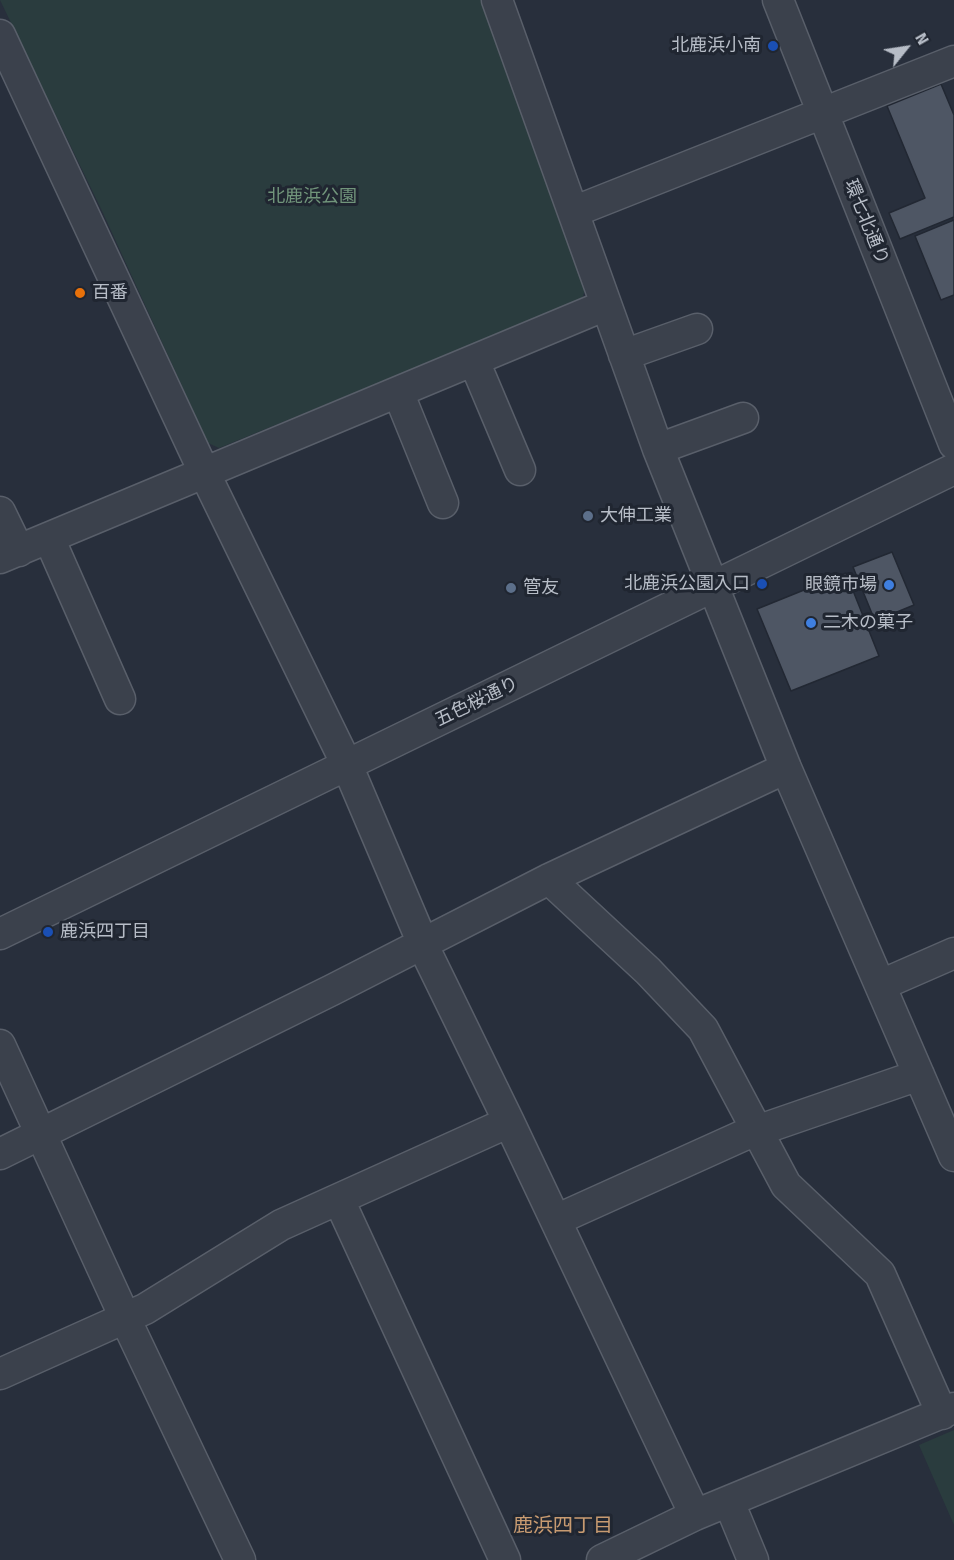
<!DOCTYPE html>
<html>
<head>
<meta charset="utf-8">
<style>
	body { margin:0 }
	#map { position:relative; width:954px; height:1560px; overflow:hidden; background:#282f3c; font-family:"Fira Sans",sans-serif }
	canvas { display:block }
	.north { position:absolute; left:876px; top:18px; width:60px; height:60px; -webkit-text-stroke:4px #202631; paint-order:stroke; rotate:60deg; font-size:16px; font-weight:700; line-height:24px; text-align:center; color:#b7bdc7 }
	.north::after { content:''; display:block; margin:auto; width:21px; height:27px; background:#b7bdc7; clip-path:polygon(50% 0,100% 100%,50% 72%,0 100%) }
</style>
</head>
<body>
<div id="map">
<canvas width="954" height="1560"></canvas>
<div class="north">N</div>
</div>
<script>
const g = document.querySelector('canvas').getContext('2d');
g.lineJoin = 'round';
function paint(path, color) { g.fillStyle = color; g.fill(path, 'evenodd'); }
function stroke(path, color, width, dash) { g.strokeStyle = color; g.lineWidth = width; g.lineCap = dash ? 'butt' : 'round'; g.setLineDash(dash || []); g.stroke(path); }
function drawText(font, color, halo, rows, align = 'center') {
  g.font = font + ' "Fira Sans","Noto Sans JP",sans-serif'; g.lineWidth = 6; g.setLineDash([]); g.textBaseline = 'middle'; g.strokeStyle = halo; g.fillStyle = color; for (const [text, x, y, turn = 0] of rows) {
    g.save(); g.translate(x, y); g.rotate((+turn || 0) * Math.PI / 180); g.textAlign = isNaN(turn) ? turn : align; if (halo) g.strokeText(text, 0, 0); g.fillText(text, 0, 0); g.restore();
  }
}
paint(new Path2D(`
	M0,0H482L586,285L582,300L219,448L208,443L103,213Z
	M954,1430V1525L919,1445Z`), '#2a3c3e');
const building = new Path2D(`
	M941,84L954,115V217L900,239L889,213L925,198L887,106Z
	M954,220V295L941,300L915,236Z
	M892,552L914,605L875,621L853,567Z
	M846,573L879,656L791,691L757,609Z`);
paint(building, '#4e5664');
stroke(building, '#222833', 1.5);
const minor = new Path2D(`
	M497,0L658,449L786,768L954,1156
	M778,0L954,444
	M0,35L205,474L347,765L429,958L509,1122L695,1515
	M573,212L954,61
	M624,355L697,329
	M474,361L520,470
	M398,392L443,503
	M658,449L743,418
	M0,512L19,551
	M49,538L120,699
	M0,558L606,305
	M549,879L648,971L703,1029L786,1185L880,1274L942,1414
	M0,934L954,469
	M881,985L954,953
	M0,1045L132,1333L240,1560
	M0,1154L332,990L549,879L786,768
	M339,1200L505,1560
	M556,1220L742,1136L919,1075
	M0,1374L145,1309L281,1225L509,1122
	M729,1502L753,1560
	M602,1560L695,1515L954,1408`);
stroke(minor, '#595f6a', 33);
stroke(minor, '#3b414c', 30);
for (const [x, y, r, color] of [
	[773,46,6,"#1a4fb4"],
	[80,293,6,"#e8710a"],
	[588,516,6,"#5c6f8a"],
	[762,584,6,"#1a4fb4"],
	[889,585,6,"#3f7fe0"],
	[511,588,6,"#5c6f8a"],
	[811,623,6,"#3f7fe0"],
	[48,932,6,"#1a4fb4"]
]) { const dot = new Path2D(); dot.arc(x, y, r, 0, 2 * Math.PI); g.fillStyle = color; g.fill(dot); stroke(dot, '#202631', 2); }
drawText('18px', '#b7bdc7', '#202631', [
	["北鹿浜小南",761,46,"right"],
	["百番",92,293],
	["大伸工業",600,516],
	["北鹿浜公園入口",750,584,"right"],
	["眼鏡市場",877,585,"right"],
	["管友",523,588],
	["二木の菓子",823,623],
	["鹿浜四丁目",60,932]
], 'left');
drawText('18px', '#71957b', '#202631', [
	["北鹿浜公園",312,197]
]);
drawText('18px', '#b7bdc7', '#202631', [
	["環七北通り",866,222,68],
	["五色桜通り",477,702,-26]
]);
drawText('20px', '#c89b71', '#202631', [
	["鹿浜四丁目",563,1526]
]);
</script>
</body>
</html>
